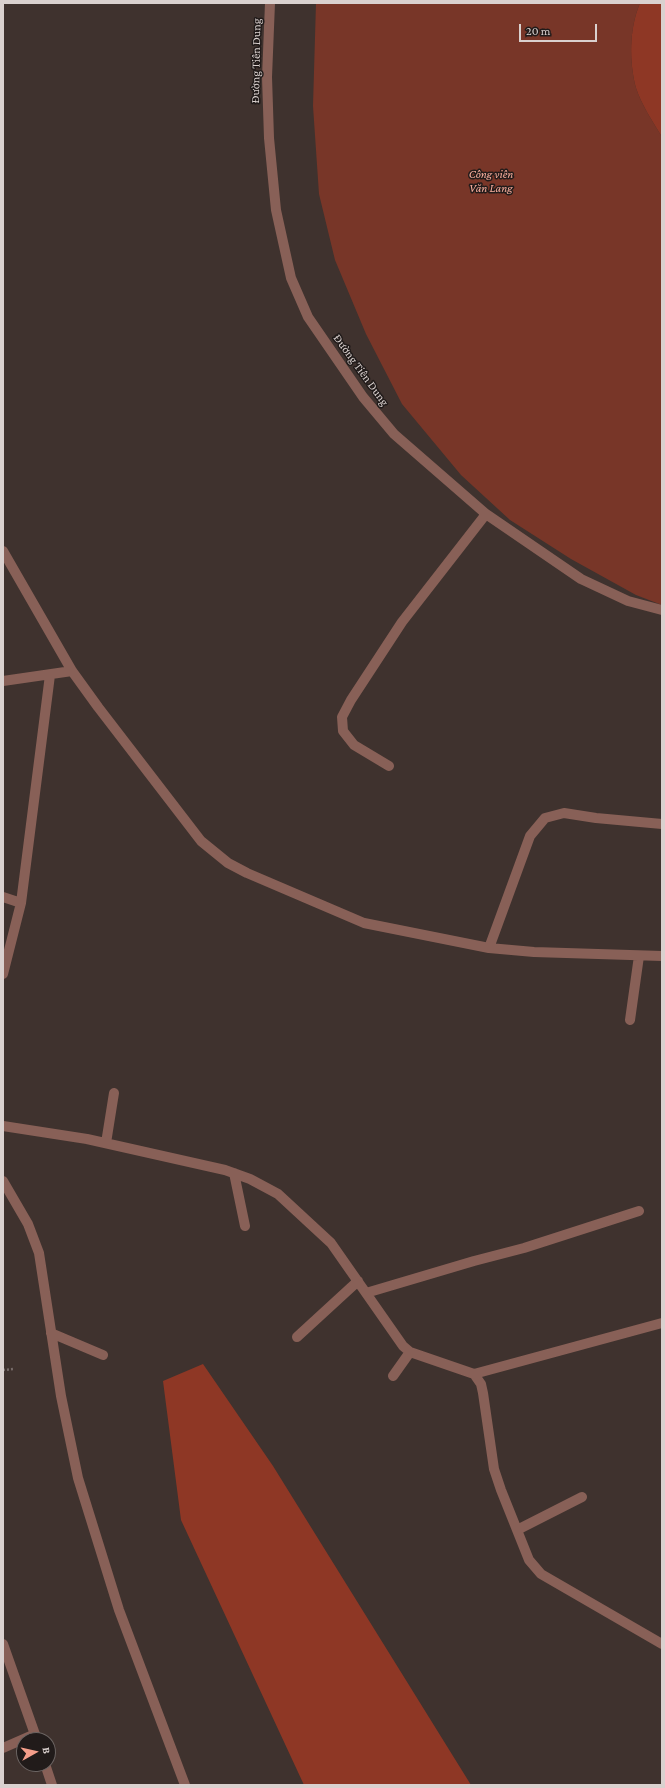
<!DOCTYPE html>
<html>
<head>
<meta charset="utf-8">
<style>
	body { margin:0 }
	#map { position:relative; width:665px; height:1788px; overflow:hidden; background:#3f322e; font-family:"Crimson Pro",serif }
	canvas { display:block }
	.frame { position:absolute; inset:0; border:4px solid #dad1cf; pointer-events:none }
	.north { position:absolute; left:16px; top:1732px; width:40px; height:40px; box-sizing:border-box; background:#211b1a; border:1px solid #6b6462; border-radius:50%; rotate:82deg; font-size:11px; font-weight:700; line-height:16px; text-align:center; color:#dad1cf }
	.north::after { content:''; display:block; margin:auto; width:14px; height:18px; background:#f49e8a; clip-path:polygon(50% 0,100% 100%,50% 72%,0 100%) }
	.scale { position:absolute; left:519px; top:24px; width:78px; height:18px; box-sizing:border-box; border:2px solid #dad1cf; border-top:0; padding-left:5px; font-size:12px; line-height:14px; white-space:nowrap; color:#dad1cf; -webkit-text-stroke:3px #211b1a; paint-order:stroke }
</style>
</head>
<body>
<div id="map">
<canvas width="665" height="1788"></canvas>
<div class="frame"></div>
<div class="north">B</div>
<div class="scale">20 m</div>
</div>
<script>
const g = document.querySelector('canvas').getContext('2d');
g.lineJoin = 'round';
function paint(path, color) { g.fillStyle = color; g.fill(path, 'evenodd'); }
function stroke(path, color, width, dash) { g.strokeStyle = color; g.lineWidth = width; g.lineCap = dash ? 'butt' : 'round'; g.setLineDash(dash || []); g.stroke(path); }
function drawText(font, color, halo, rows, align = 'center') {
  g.font = font + ' "Crimson Pro",serif'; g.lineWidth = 3; g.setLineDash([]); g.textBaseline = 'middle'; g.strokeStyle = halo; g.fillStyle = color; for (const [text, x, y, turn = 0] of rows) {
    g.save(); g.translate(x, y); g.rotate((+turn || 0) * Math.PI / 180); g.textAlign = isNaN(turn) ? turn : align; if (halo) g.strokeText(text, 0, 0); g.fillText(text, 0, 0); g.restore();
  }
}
paint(new Path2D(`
	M316,3H640C629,29 629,61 636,88C641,104 653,122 662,137V605L636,595L571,559L510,520L461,475L402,404L366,334L335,260L319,194L313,106Z`), '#783628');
paint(new Path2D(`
	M640,3H662V137C653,122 641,104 636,88C629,61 629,29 640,3Z
	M203,1364L273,1466L471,1785H304L181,1520L163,1381Z`), '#8e3725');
stroke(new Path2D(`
	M3,1370L14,1369`), '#766b68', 2.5, [2, 2]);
stroke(new Path2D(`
	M270,3L267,77L269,138L276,210L291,278L308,317L363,397L394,434L486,514L581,579L628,601L662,610
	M3,551L72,671L98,707L201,841L228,863L247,873L364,923L489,948L534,952L662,956
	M3,681L72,671
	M389,766L354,745L343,731L342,717L351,700L402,622L486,514
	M3,897L21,903
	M489,948L530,836L545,818L564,813L596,818L662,824
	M3,974L21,903L50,675
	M630,1020L639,956
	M3,1126L87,1139L225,1170L250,1179L278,1194L331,1243L403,1346L410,1352L474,1374L662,1323
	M106,1143L114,1093
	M234,1173L245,1226
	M3,1181L28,1224L39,1253L61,1396L78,1478L119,1610L185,1785
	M366,1293L474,1261L524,1248L639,1211
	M51,1333L103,1355
	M297,1337L358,1281
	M474,1374L481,1384L483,1393L494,1469L501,1490L529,1560L541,1574L662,1644
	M393,1376L410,1352
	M517,1530L582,1497
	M3,1644L37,1740
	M3,1748L35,1734
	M45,1764L52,1785`), '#886057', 10);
drawText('12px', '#dad1cf', '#211b1a', [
	["Đường Tiên Dung",256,61,-89],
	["Đường Tiên Dung",361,370,54]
]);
drawText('italic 12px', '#f8ad9c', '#211b1a', [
	["Công viên",491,174],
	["Văn Lang",491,188]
]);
</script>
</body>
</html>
